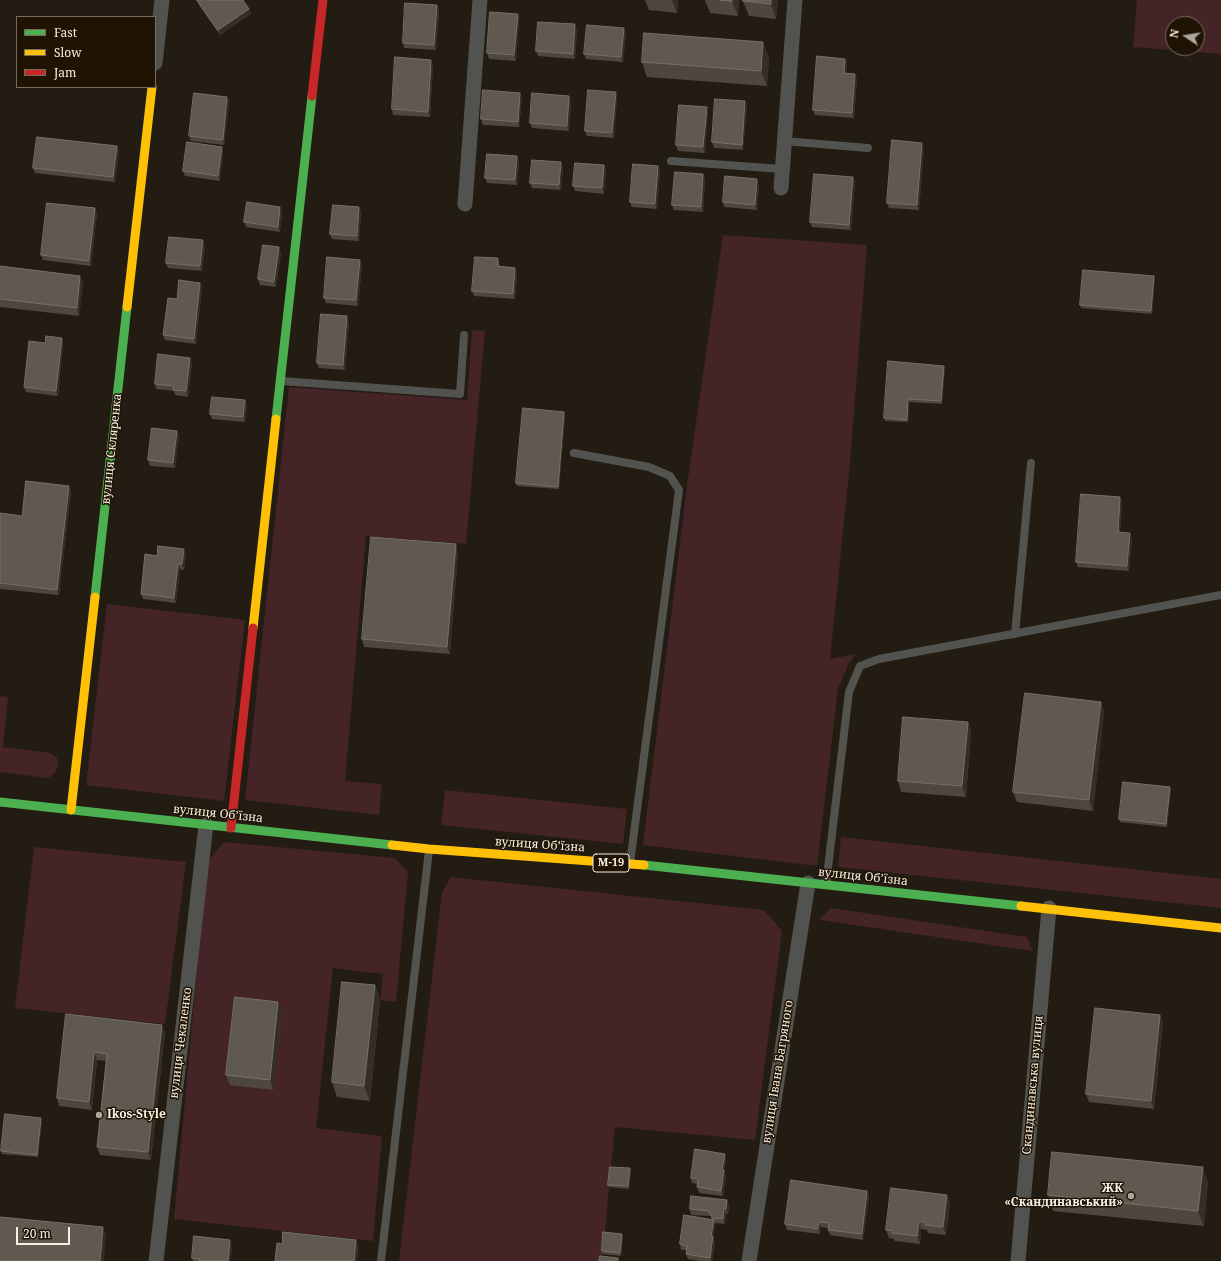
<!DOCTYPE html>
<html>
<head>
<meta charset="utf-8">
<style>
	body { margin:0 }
	#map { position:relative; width:1221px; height:1261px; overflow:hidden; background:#221c12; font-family:"Noto Serif",serif }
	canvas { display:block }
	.legend { position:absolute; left:16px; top:16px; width:140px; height:72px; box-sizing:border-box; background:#1f1404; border:1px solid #756c5d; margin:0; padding:5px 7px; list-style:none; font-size:12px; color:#f6efe3 }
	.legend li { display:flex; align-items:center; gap:8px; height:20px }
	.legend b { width:20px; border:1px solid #756c5d }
	.north { position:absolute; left:1165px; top:16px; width:40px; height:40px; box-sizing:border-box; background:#1f1404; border:1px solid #756c5d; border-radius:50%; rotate:282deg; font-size:11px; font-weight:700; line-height:16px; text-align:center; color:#f6efe3 }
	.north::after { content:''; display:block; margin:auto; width:14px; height:18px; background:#aca59a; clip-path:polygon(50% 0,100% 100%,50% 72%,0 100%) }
	.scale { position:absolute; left:16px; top:1227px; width:54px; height:18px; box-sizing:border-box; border:2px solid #f6efe3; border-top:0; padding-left:5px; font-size:12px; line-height:14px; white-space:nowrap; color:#f6efe3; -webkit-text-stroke:3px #1f1404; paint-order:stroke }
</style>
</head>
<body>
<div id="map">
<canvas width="1221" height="1261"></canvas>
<ul class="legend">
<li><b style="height:5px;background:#4caf50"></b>Fast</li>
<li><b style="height:5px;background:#ffc107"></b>Slow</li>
<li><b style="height:5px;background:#c62828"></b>Jam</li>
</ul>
<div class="north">N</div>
<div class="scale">20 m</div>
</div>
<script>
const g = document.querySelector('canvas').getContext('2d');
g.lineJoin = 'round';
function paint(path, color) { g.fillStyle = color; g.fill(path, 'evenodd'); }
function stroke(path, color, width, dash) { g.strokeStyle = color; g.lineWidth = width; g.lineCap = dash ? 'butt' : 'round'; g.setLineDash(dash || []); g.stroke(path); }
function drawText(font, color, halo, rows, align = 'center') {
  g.font = font + ' "Noto Serif",serif'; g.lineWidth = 3; g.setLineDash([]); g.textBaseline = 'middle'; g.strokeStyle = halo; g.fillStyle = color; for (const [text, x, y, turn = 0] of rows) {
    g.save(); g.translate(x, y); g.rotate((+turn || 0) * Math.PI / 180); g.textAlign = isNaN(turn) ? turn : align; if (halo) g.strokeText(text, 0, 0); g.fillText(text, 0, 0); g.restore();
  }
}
paint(new Path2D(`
	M1137,0H1221V54L1133,47ZM1173,24H1197V48H1173Z
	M723,235L867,245L850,463L830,659L856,654L849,663L838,689L817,866L643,845L688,478Z
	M472,330L485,331L466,544L366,536L345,781L382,784L379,815L245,800L289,387L467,400Z
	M107,604L245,620L224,801L86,785Z
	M0,696L8,697L3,747L51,753L57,758L58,766L55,773L48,778L0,772Z
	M445,790L627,809L623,844L441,825Z
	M841,837L1221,879V908L838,867Z
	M224,842L395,858L408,872L396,1002L380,1000L383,974L333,968L316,1128L382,1136L373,1241L174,1219L207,862Z
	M34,847L186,862L165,1024L15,1008Z
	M451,877L764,910L782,931L755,1140L615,1127L602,1261H399L442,892Z
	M831,908L1027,937L1033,951L819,920Z`), '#442426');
stroke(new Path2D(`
	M784,141L868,148
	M671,161L782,169
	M281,381L460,394L464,335
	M574,453L649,467L670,476L679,490L630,863
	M1015,634L1031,463
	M826,884L849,692L860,666L879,659L1221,595
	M381,1261L429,850`), '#52524e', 8);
stroke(new Path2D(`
	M155,63L162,0
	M781,188L795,0
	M465,204L480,0
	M156,1261L206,825
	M749,1261L808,883
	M1018,1261L1049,908`), '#52524e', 15);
stroke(new Path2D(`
	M276,419L312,96
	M95,597L127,307
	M0,802L392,845
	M644,865L1021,906`), '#4caf50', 9);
stroke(new Path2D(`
	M127,307L152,87
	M253,628L276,419
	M71,810L95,597
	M392,845L429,849L644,865
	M1021,906L1221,928`), '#ffc107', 9);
stroke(new Path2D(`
	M312,96L323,0
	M231,828L253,628`), '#c62828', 9);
paint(new Path2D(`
	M197,0L249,9L251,14L220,35L199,5Z
	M645,0H678L677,13L649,10Z
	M705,0H739L738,16L710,13Z
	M778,0L776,19L749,16L743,1Z
	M437,5L439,10L436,50L404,48L403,43Z
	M518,14L519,20L516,61L489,59L487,53Z
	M624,28L626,33L623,62L586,59L584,54Z
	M577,30L575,59L538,56L536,51Z
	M769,57L767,86L647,77L642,62Z
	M845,59L847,64L846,73L857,79L854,118L815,115L813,110Z
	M433,65L430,117L393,115L392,109Z
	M569,96L571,101L569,131L532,128L530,123Z
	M227,97L229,102L224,145L191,141L189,136Z
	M522,98L519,127L483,125L481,119Z
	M617,98L614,138L587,136L585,131Z
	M747,106L743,150L714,148L712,142Z
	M708,112L705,153L678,151L676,145Z
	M117,146L119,151L115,182L35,173L33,168Z
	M222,147L223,153L220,181L185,176L183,171Z
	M924,148L919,210L889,208L887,203Z
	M517,156L519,162L517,185L487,183L485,178Z
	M561,162L563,167L561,190L532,188L530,183Z
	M604,165L606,170L604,194L575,191L573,186Z
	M658,166L660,171L657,209L632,207L630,202Z
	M703,174L705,180L703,212L674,210L672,205Z
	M853,177L855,182L851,230L812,227L810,222Z
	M759,184L757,210L724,207L723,202Z
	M280,207L282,212L280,232L246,227L244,222Z
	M359,207L361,212L359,241L332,239L330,234Z
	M95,208L97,213L91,266L43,260L41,255Z
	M205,246L202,271L168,268L166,263Z
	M279,247L281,253L276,287L260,285L258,279Z
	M360,260L362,265L358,306L326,303L324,298Z
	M500,264V266L515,268L517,273L515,299L474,296L472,291Z
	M0,266L80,276L83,284L79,316L0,307Z
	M1154,276L1155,278L1152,314L1081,308L1080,305Z
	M200,283L202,288L196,344L165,340L163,335L177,299Z
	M349,321L345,370L319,368L317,363Z
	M62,338L63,343L58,396L26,392L24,387L45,343Z
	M192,363L188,397L175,395L174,391L156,389L155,384Z
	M944,366L945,368L942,404L909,402L908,422L885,421L884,418Z
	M245,400L247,405L245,422L212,419L210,414Z
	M565,415L559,489L517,486L516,483Z
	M177,431L179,436L175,468L150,466L148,460Z
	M71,491L59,595L0,589V513L22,516Z
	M1120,497L1122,502L1120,532L1132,538L1129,571L1078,567L1076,562Z
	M458,552L450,654L364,647L362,639Z
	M186,554L184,570L180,569L176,603L143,599L141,594L157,556Z
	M1101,702L1104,712L1093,811L1017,802L1013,792Z
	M968,722L971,732L966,797L901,792L898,781Z
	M1170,787L1171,790L1167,827L1120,822L1119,819Z
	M375,985L380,1000L370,1101L337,1097L332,1082Z
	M278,1002L282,1012L273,1090L230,1085L226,1075Z
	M66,1014L165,1032L151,1160L100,1155L97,1147L106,1061L97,1060L92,1110L59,1106L57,1098Z
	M1160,1015L1163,1023L1154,1109L1089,1102L1086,1094Z
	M42,1121L38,1157L2,1154L1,1151Z
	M725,1154L726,1159L724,1172L726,1175L723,1196L699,1193L697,1187V1184L692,1183L691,1178Z
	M630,1168L631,1171L629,1189L609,1187L608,1185Z
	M1208,1182L1204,1226L1053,1211L1048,1195Z
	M867,1191L869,1196L863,1240L830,1235L828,1230V1228L821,1227L820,1234L787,1230L785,1224Z
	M950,1203L946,1235L928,1233L927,1230L921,1229L920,1244L895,1241L894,1239L889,1238L886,1230Z
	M729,1205L728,1214H726L725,1224L715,1223V1225L713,1238L715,1242L712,1261H700L688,1259L686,1254V1250H681L680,1244L712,1220L711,1216L691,1215L690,1209Z
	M622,1234L623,1237L621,1256L603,1254L602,1251Z
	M232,1245L230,1261H193L192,1258Z`), '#4d473e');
paint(new Path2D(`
	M672,0H678L677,13Z
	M732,0H739L738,16L732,1Z
	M771,0H778L776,19L771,4Z
	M437,5L439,10L436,50L434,45Z
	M249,9L251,14L220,35L218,30Z
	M518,14L519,20L516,61L514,55Z
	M575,24L577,30L575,59L573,54Z
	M624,28L626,33L623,62L621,57Z
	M763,42L769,57L767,86L761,71Z
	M845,59L847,64L846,78L844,73Z
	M431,60L433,65L430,117L428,112Z
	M855,74L857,79L854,118L852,113Z
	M616,92L617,98L614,138L612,133Z
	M520,93L522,98L519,127L518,122Z
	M569,96L571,101L569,131L567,126Z
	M227,97L229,102L224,145L223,140Z
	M745,101L747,106L743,150L742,145Z
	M707,107L708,112L705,153L703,147Z
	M922,143L924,148L919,210L917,205Z
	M117,146L119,151L115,182L113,177Z
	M222,147L223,153L220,181L218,176Z
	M517,156L519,162L517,185L515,180Z
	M561,162L563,167L561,190L559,185Z
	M604,165L606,170L604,194L602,188Z
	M658,166L660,171L657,209L655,204Z
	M703,174L705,180L703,212L701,207Z
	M853,177L855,182L851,230L849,225Z
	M757,179L759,184L757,210L755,205Z
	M280,207L282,212L280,232L278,227Z
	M359,207L361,212L359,241L357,236Z
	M95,208L97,213L91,266L89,261Z
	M203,240L205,246L202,271L200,266Z
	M279,247L281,253L276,287L274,282Z
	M498,258L500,264V271L498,266Z
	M360,260L362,265L358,306L356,300Z
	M515,268L517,273L515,299L513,294Z
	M80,276L83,284L79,316L77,308Z
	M1154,276L1155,278L1152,314L1151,311Z
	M200,283L202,288L196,344L194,339Z
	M347,316L349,321L345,370L343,365Z
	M62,338L63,343L58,396L56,391Z
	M190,358L192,363L188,397L186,391Z
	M944,366L945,368L942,404L941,401Z
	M908,399L909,402L908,422L907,420Z
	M245,400L247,405L245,422L243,417Z
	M564,412L565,415L559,489L558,487Z
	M177,431L179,436L175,468L173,463Z
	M69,486L71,491L59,595L57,590Z
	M1120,497L1122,502L1119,538L1118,532Z
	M1130,533L1132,538L1129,571L1127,566Z
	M456,544L458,552L450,654L447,647Z
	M184,549L186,554L184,570L182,564Z
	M178,564L180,569L176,603L174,598Z
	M1101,702L1104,712L1093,811L1089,800Z
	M968,722L971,732L966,797L962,786Z
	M1170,787L1171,790L1167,827L1166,824Z
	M375,985L380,1000L370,1101L364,1086Z
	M278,1002L282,1012L273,1090L270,1080Z
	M1160,1015L1163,1023L1154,1109L1151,1101Z
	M162,1025L165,1032L151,1160L148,1152Z
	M94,1052L97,1060L92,1110L89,1102Z
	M41,1118L42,1121L38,1157L37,1155Z
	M725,1154L726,1159L724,1172L726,1175L723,1196L721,1191L722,1170Z
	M1203,1167L1208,1182L1204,1226L1198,1211Z
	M630,1168L631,1171L629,1189L628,1186Z
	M867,1191L869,1196L863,1240L862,1234Z
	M947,1195L950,1203L946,1235L943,1227Z
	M727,1200L729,1205L728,1214L726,1209Z
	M724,1208L726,1214L725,1224L723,1219Z
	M714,1220L715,1225L713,1238L715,1242L712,1261H711L710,1258L711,1236Z
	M919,1221L921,1229L920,1244L917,1236Z
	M819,1222L821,1227L820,1234L818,1229Z
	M103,1227L106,1235L104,1261H100Z
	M622,1234L623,1237L621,1256L620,1253Z
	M230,1240L232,1245L230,1261H228Z
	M356,1240L359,1247L357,1261H354Z`), '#342e25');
const building = new Path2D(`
	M197,0H243L249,9L218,30Z
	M720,0H732V1Z
	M743,0H771V4L743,1Z
	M405,3L437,5L434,45L403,43Z
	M490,12L518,14L514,55L487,53Z
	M538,22L575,24L573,54L536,51Z
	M587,25L624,28L621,57L584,54Z
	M644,33L763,42L761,71L642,62Z
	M817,56L845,59L844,73L855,74L852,113L813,110Z
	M395,57L431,60L428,112L392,109Z
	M483,90L520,93L518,122L481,119Z
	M588,90L616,92L612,133L585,131Z
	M194,93L227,97L223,140L189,136Z
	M532,93L569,96L567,126L530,123Z
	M715,99L745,101L742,145L712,142Z
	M679,105L707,107L703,147L676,145Z
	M37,137L117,146L113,177L33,168Z
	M892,140L922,143L917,205L887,203Z
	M187,142L222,147L218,176L183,171Z
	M487,154L517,156L515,180L485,178Z
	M532,160L561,162L559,185L530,183Z
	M575,163L604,165L602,188L573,186Z
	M633,164L658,166L655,204L630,202Z
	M675,172L703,174L701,207L672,205Z
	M814,174L853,177L849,225L810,222Z
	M725,176L757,179L755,205L723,202Z
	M247,202L280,207L278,227L244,222Z
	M47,203L95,208L89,261L41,255Z
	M333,205L359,207L357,236L330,234Z
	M169,237L203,240L200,266L166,263Z
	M263,245L279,247L274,282L258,279Z
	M327,257L360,260L356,300L324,298Z
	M475,257L498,258V266L515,268L513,294L472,291Z
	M0,266L80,276L77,308L0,299Z
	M1083,270L1154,276L1151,311L1080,305Z
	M179,280L200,283L194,339L163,335L168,298L177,299Z
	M321,314L347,316L343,365L317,363Z
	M46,336L62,338L56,391L24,387L29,341L45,343Z
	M158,354L190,358L186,391L173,390L174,386L155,384Z
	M888,361L944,366L941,401L908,399L907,420L884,418Z
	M212,397L245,400L243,417L210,414Z
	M523,408L564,412L558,487L516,483Z
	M152,428L177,431L173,463L148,460Z
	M26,481L69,486L57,590L0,583V513L22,516Z
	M1081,494L1120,497L1118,532L1130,533L1127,566L1076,562Z
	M371,537L456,544L447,647L362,639Z
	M158,546L184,549L182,564H178L174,598L141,594L145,554L157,556Z
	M1025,693L1101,702L1089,800L1013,792Z
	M903,717L968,722L962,786L898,781Z
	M1123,782L1170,787L1166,824L1119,819Z
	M342,982L375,985L364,1086L332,1082Z
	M235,997L278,1002L270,1080L226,1075Z
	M1095,1008L1160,1015L1151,1101L1086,1094Z
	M66,1014L162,1025L148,1152L97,1147L107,1054L94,1052L89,1102L57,1098Z
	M5,1114L41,1118L37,1155L1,1151Z
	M695,1149L725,1154L722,1170H724L721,1191L697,1187L698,1179L691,1178Z
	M1052,1152L1203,1167L1198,1211L1048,1195Z
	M610,1167L630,1168L628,1186L608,1185Z
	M791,1180L867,1191L862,1234L828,1230L829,1223L819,1222L818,1229L785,1224Z
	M891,1188L947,1195L943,1227L925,1225V1222L919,1221L917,1236L892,1233L893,1231L886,1230Z
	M691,1196L727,1200L726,1209L724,1208L723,1219L712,1218L709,1211L690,1209Z
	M684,1215L714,1220L711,1236H713L710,1258L686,1254L687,1246L680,1244Z
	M0,1217L103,1227L100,1261H0Z
	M283,1232L356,1240L354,1261H275L277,1243L282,1244Z
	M603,1232L622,1234L620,1253L602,1251Z
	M194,1236L230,1240L228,1261H199V1259L192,1258Z
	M600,1256L618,1258V1261H599Z`);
paint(building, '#5f5950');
stroke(building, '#777067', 1);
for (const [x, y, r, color] of [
	[99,1115,4,"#aca59a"],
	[1131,1196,4,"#aca59a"]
]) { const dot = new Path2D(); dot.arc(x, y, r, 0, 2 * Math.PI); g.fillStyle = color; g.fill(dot); stroke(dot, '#1f1404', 1.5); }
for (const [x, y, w] of [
	[611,863,36]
]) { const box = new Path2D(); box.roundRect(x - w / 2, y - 9, w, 18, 3); g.fillStyle = '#1f1404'; g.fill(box); stroke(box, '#f6efe3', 1); }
drawText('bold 11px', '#f6efe3', null, [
	["М-19",611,863]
]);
drawText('12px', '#f6efe3', '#1f1404', [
	["вулиця Скляренка",112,449,-84],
	["вулиця Об’їзна",218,814,6],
	["вулиця Об’їзна",540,845,4],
	["вулиця Об’їзна",863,877,6],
	["вулиця Чекаленко",181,1043,-83],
	["вулиця Івана Багряного",778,1072,-81],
	["Скандинавська вулиця",1033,1085,-85]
]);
drawText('bold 12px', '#f6efe3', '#1f1404', [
	["Ikos-Style",107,1115],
	["ЖК",1123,1189,"right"],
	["«Скандинавський»",1123,1203,"right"]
], 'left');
</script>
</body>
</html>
